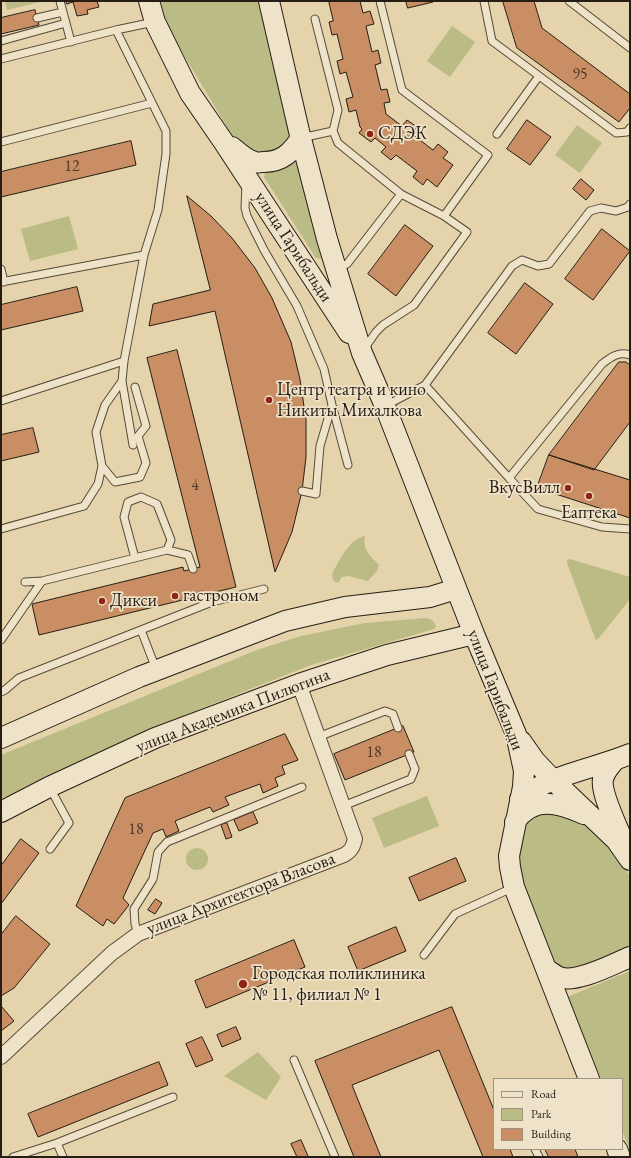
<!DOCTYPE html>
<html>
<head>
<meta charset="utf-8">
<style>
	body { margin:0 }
	#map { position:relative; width:631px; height:1158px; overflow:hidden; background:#e5d3ab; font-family:"EB Garamond",serif }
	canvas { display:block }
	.frame { position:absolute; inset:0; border:2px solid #261d14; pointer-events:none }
	.legend { position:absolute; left:493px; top:1078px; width:130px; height:72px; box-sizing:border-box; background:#eee2c8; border:1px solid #9e9380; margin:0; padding:5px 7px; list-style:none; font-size:12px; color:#261d14 }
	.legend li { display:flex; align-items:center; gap:8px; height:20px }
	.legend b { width:20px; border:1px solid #9e9380 }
</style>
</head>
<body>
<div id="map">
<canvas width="631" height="1158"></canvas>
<div class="frame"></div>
<ul class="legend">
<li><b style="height:5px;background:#eee2c8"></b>Road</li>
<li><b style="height:11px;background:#babb85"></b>Park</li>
<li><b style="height:11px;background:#c98e63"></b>Building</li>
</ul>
</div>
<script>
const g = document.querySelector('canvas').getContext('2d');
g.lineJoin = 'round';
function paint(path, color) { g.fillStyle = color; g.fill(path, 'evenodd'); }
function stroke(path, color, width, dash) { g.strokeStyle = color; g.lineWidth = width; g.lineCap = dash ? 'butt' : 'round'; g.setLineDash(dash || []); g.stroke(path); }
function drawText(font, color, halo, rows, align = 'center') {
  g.font = font + ' "EB Garamond",serif'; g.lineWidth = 3.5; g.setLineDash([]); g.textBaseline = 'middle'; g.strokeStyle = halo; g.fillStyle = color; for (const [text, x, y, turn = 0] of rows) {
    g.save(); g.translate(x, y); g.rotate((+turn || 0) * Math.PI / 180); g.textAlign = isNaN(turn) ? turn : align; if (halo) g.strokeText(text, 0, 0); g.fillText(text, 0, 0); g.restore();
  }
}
paint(new Path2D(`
	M5,1H44L7,10Z
	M161,1H262L296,132L282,152L257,157L235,140L168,29Z
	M452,26L475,42L450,77L427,61Z
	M577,125L602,143L580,173L555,155Z
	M300,157L330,256L322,259L316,258L264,177L265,173L271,170L285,168Z
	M69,216L78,249L30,261L21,229Z
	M365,536C362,550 370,555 379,565L377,571L368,581L349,576L342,577L338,583L333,580L332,574C339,561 349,539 365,536Z
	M570,559L630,577V599L599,638L596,640L595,638L567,563V560Z
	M426,618C432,619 434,621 436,627L434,629L311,665L170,721L1,799V755L257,650L301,636L365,623Z
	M427,796L439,826L384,848L372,818Z
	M544,809L591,826L623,862L630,878V949L573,972L555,966L525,895L517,863L524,823Z
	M186 859a11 11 0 1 1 22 0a11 11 0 1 1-22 0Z
	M630,971V1150L622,1131V1079H601L567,997Z
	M258,1052L281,1077L266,1100L224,1076Z`), '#babb85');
const building = new Path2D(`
	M66,1H97L99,7L87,10L88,14L77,16L73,2L67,4Z
	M329,1H360L363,13L370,11L374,24L366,26L372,52L378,50L381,63L375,65L381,90L387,89L390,102L384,103L386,114L402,126L407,120L417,127L412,134L433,150L438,144L448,152L443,158L453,165L437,187L427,179L423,185L413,177L417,171L396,155L391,160L381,152L386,147L375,138L371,142L359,133L362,129L360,127L356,110L349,112L346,99L353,97L346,72L340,74L337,61L343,59L337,34L332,35L329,22L333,21Z
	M406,1H433V2L408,8Z
	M503,1H534L542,28L630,94V108L619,122L517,48Z
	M35,10L39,25L1,34V18Z
	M527,120L551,137L530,165L507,149Z
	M131,141L136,165L1,197V172Z
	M581,179L594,190L586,200L573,189Z
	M187,196L211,216L232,238L255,268L272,298L291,342L300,379L306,420V457L302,491L292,532L275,572L215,311L149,326L153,304L210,290Z
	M405,225L433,246L396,296L368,274Z
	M602,229L630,251L593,300L565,279Z
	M525,283L553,304L516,354L488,333Z
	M77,287L83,311L1,330V305Z
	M177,350L236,587L39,635L32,604L183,567L184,571L200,567L147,358Z
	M619,362H626L630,365V422L594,470L549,455Z
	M33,428L39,452L1,461V435Z
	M549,455L630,480V518L537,488Z
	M403,726L414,752L345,780L334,754Z
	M285,734L298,760L282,766L285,774L275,778L278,786L263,793L260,784L225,797L229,805L213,812L210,807L175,821L179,831L166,837L163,829L153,833L123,898L129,905L114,924L107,919L103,926L76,906L125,798Z
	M253,812L258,823L239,831L234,820Z
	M227,823L232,837L226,839L221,825Z
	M21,839L39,853L1,904V866Z
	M456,858L466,881L419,901L409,878Z
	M156,899L162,903L155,914L148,910Z
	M16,916L50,944L14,988L1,996V935Z
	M396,927L406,951L358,971L348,947Z
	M294,940L305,967L206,1008L195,981Z
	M1,1006L14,1021L1,1031Z
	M452,1007L494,1110V1149H510L513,1157H483L439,1050L352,1085L381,1157H354L315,1061Z
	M236,1027L241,1039L222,1047L217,1035Z
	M202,1037L213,1060L196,1067L186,1044Z
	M159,1062L168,1085L38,1137L28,1114Z
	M301,1140L308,1156L306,1157H297L291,1144Z
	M545,1149H575L578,1157H549Z`);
paint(building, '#c98e63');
stroke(building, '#261d14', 1);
const lane = new Path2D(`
	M60,1L71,42
	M380,1L402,90L488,155L444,216
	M484,1L492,41L616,133L627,132L630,128
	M569,1L630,48
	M37,18L63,12
	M1,41L66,23
	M1,59L116,30L154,22
	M333,131L338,143L401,194L444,216L467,232L414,305L383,325L376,332L364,349
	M497,134L539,76
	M301,138L333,131L338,110L315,19
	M1,142L152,103
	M246,184L245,208L247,216L264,250L297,306L324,369L332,405L348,465
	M336,267L347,264L401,194
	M1,269L4,282
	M1,282L144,255
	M122,381L133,445
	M425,385L512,266L522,260L538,266L549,264L590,211L601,208L616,211L628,207L630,204
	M1,401L124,361
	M385,406L425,385L509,478L602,364C611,357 619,351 630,355
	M102,466L115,482L140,477L146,463L138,436L146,426L135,387
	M509,478L538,509L602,527L630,529
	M302,491L316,494L320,446L332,405
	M1,529L84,506L98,484L102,466L96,432L105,405L122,381L124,361L144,255L158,210L166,154V131L116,30
	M135,558L124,517L128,502L141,497L157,504L171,540L167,550
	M25,582L42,581
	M201,595L205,604
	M141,630L156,669
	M1,640L42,581L167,550L188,555L193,569
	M1,692L5,690L19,678L212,602L264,589
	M318,737L385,711L393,714L398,728
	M50,788L69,823L50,849
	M343,806L411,779L415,769L409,754
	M138,934L135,924L134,909L153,879L158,852L167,842L302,787
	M424,955L455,914L512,888
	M294,1060L335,1157
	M57,1143L173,1097
	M535,1149L539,1157
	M13,1157L57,1143L63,1157`);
const street = new Path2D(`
	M1,1057L112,953L138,934L344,855C351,851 353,847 355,839L299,684`);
const secondary = new Path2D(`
	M149,1L155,22L190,93L223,141L349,333
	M269,1L299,131L327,239L362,353L385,406L474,634L516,734L524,771L523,787L509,856L510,867L514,887L589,1079
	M232,147C239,153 246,160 255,162C258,163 262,162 264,162C282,162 292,152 301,138
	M1,738L139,677L285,621L345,607L430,597L456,589
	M521,741L535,761L553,780L616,840L630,860
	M615,760C610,766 605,771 603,779C600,793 619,829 624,844
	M520,799C551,774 594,769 630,754
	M1,812L49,787L155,738L299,684L387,655L474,634
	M515,822C533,795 559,803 584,814
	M546,969C550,971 554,975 559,977C576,984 613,964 630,957
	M617,1149L620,1157`);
stroke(lane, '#564a3a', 9);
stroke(street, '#564a3a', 16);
stroke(secondary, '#261d14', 22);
stroke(lane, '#eee2c8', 7);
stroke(street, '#eee2c8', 14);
stroke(secondary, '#eee2c8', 20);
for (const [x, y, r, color] of [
	[370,134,4,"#8f2418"],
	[269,400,4,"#8f2418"],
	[568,488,4,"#8f2418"],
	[589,496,4,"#8f2418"],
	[175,596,4,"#8f2418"],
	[102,601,4,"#8f2418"],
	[243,984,5,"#8f2418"]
]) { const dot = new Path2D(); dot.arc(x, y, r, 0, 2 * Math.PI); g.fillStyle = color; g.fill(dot); stroke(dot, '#eee2c8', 1.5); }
drawText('16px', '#4f3928', null, [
	["95",580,75],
	["12",72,167],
	["4",195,486],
	["18",374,753],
	["18",136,830]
]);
drawText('18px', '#261d14', '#eee2c8', [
	["СДЭК",378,134],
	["Центр театра и кино",277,390],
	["Никиты Михалкова",277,411],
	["ВкусВилл",560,488,"right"],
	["Еаптека",589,513,"center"],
	["гастроном",183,596],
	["Дикси",110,601],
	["Городская поликлиника",252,974],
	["№ 11, филиал № 1",252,995]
], 'left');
drawText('18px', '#261d14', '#eee2c8', [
	["улица Гарибальди",293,247,57],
	["улица Гарибальди",495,690,69],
	["улица Академика Пилюгина",233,711,-21],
	["улица Архитектора Власова",241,894,-21]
]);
</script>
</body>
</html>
